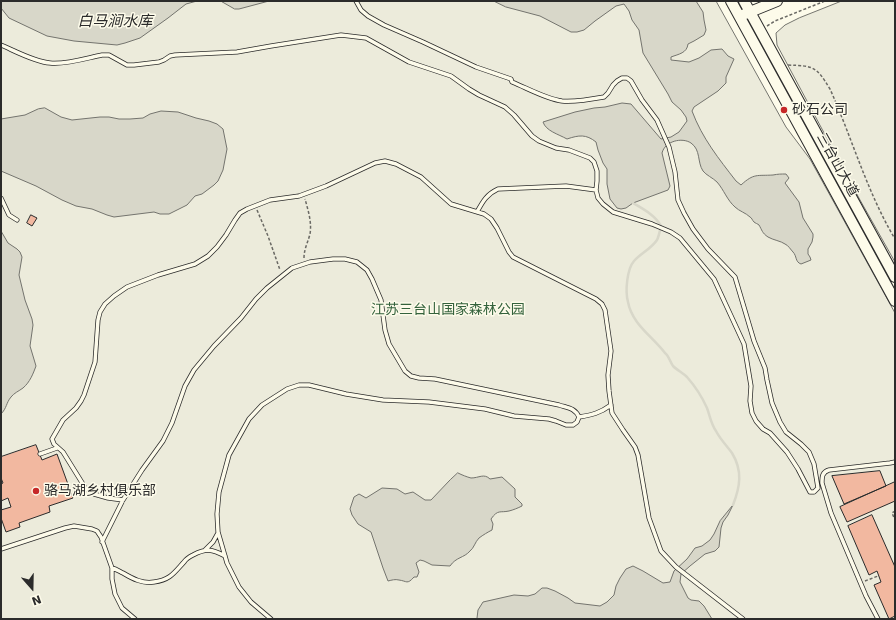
<!DOCTYPE html>
<html>
<head>
<meta charset="utf-8">
<style>
	body { margin:0 }
	#map { position:relative; width:896px; height:620px; overflow:hidden; background:#fdfbea; font-family:"DejaVu Sans",sans-serif }
	canvas { display:block }
	.frame { position:absolute; inset:0; border:2px solid #2b2b2b; pointer-events:none }
	.north { position:absolute; left:12px; top:568px; width:40px; height:40px; -webkit-text-stroke:3px #fdfbea; paint-order:stroke; rotate:160deg; font-size:11px; font-weight:700; line-height:16px; text-align:center; color:#2b2b2b }
	.north::after { content:''; display:block; margin:auto; width:14px; height:18px; background:#2b2b2b; clip-path:polygon(50% 0,100% 100%,50% 72%,0 100%) }
</style>
</head>
<body>
<div id="map">
<canvas width="896" height="620"></canvas>
<div class="frame"></div>
<div class="north">N</div>
</div>
<script>
const g = document.querySelector('canvas').getContext('2d');
g.lineJoin = 'round';
function paint(path, color) { g.fillStyle = color; g.fill(path, 'evenodd'); }
function stroke(path, color, width, dash) { g.strokeStyle = color; g.lineWidth = width; g.lineCap = dash ? 'butt' : 'round'; g.setLineDash(dash || []); g.stroke(path); }
function drawText(font, color, halo, rows, align = 'center') {
  g.font = font + ' "DejaVu Sans","Noto Sans SC",sans-serif'; g.lineWidth = 3; g.setLineDash([]); g.textBaseline = 'middle'; g.strokeStyle = halo; g.fillStyle = color; for (const [text, x, y, turn = 0] of rows) {
    g.save(); g.translate(x, y); g.rotate((+turn || 0) * Math.PI / 180); g.textAlign = isNaN(turn) ? turn : align; if (halo) g.strokeText(text, 0, 0); g.fillText(text, 0, 0); g.restore();
  }
}
const green = new Path2D(`
	M1,1H716L786,127L810,159L895,313V619H1Z
	M842,1H895V262L860,200L777,45L776,33L785,25L799,18Z`);
paint(green, '#ecebdb');
stroke(green, '#74746e', 1);
const water = new Path2D(`
	M1,1H197L186,4L168,18L140,38L125,43L117,45L74,41L47,36L9,18L1,8Z
	M221,1H269L239,9H235Z
	M494,1H696L703,12L704,20L706,30L704,35L694,41L688,44C687,53 679,54 671,57V60L689,62L699,58L711,50L722,49L728,56L734,59L726,77V83L718,91L694,107L692,111C702,138 719,159 736,181L741,185C754,173 757,176 773,175C778,174 781,174 786,174L789,178L785,183L799,202L803,218L813,234V237L812,242L808,249V254L810,257L811,260L801,264C795,262 797,256 793,252C791,250 788,245 785,244C781,241 773,240 768,237C762,233 762,230 759,225C758,224 755,223 754,222C752,220 752,218 750,217C746,213 739,211 735,207C727,200 724,190 717,182C713,178 706,175 703,171C697,162 701,150 691,143C682,137 665,141 662,153L670,186L668,190L633,203L626,208L621,209L617,208L610,199L607,184V169L603,163L598,150L596,142C586,134 579,135 567,139C558,134 546,131 543,122L575,112L594,108L605,107L622,103L631,104L661,139L671,137L679,132L687,121L686,117L681,110L672,102L668,94L643,53L639,30L632,20L629,11L624,4L616,6L595,21L584,30L577,32H571L540,16L506,7Z
	M45,108L61,117L72,120L100,117H109L119,119H130L143,118L150,114L161,111L178,112L196,118L209,121L217,124L223,129L227,149L223,170L218,181L214,185L202,194L195,196L187,205L169,214H160L154,212L114,217L107,215L92,209L76,206L62,200L36,186L1,171V119L25,115L38,109Z
	M1,228V231L8,243L17,249L20,252L22,257L19,275L25,300L32,319L33,325L30,346L36,366C33,374 30,382 23,388C19,391 14,393 11,397C6,403 7,408 1,414Z
	M458,473C462,475 467,477 471,478C479,478 484,473 490,479L502,477L515,489V497L522,504V506C518,508 513,510 509,511C500,513 498,509 491,519L493,524L492,530C488,532 483,535 479,538C475,542 474,548 470,551C464,558 456,557 450,566L432,565L424,561L420,560L416,563L419,572L417,577H414C407,585 407,581 399,580C395,579 392,580 388,581L383,568L371,532L358,524L352,515L350,509L354,497L359,494L366,498L382,488L397,489L405,494L413,492L425,500H431L450,480Z
	M733,505L728,515L723,522L721,528L719,547L715,551L705,554L690,566L681,574L680,582L688,598L691,600L699,601L704,606L712,619H476L477,618L478,610L483,602L514,595L528,596L535,594L542,588H547L555,591L568,598L575,603L600,606L607,602L614,595L616,586L620,578L626,569L633,566L643,571L663,583L670,582L674,571L687,559L695,548L702,546L710,540L714,534L720,521Z`);
paint(water, '#d8d7c9');
stroke(water, '#74746e', 1);
stroke(new Path2D(`
	M633,203C643,209 655,215 661,226C660,230 659,236 657,240C651,249 641,253 634,261C627,269 625,291 628,302C632,324 652,336 665,353C669,356 670,362 673,366C677,370 683,373 687,377C694,385 703,399 707,408C710,416 711,424 716,431C720,439 727,446 732,453C743,471 740,487 733,505`), '#d8d7c9', 2.5);
const building = new Path2D(`
	M31,215L37,218L32,226L27,223Z
	M36,445L42,460L57,454L73,498L49,506L50,512L19,523L20,527L6,532L1,518V510L11,507L8,498L1,501V484L3,483L1,478V457Z
	M880,471L886,486L844,504L832,476Z
	M895,482V501L847,522L840,507Z
	M872,515L895,567V616L889,619L874,585L881,582L877,571L869,575L848,526Z`);
paint(building, '#f2b8a0');
stroke(building, '#2b2b2b', 1);
const service = new Path2D(`
	M1,45C15,51 35,62 50,63C65,65 87,58 102,55H109L127,65H134L159,62L164,60L170,56L175,55L237,52L271,46L341,35L366,38L409,62L451,76L469,89L479,95L505,107L514,115L532,136L539,141L556,148L569,150L590,158L594,162L597,171V181L596,190L598,198L603,204L613,212L652,224L671,232L680,238L714,279L744,344L751,386L750,401L752,413L756,421L763,429L770,433L787,452L798,469L810,492H814L818,488L814,464L809,452L801,444L786,432L780,422L772,403L767,380L765,368L754,341L735,277L708,249L693,229L684,213L678,200L675,172L669,147L657,120L642,100L631,81L627,78H622L617,81L613,85L608,93L604,97C593,99 573,102 562,101C546,99 527,88 512,82L511,79L476,67L423,42L384,25L368,16L361,10L356,1
	M1,198L9,215L17,220
	M477,212C483,201 487,194 498,189L566,186L596,190
	M579,417C592,415 600,413 611,405
	M40,454L57,448
	M123,500L108,498L94,494L86,489L63,452L54,444L52,439L63,420L76,408L81,401L84,395L95,362L98,320L100,312L105,304L114,296L127,287L158,275L195,264L208,256L217,247L226,235L235,220L240,213L247,209L270,200L299,196L326,186L375,163L385,161L396,164L421,177L451,204L484,214L491,219L497,228L509,252L513,257L596,299L602,304L605,310L611,351L608,375L609,391L612,413L623,430L635,447L638,455L649,518L661,551L676,567L743,619
	M102,542L123,500L142,470L163,441L172,423L185,386L194,370L214,346L241,318L256,299L267,288L292,268L310,262L333,259H345L357,262L367,270L372,279L381,300L385,330L389,344L405,371L411,376L419,378L435,379L559,405C568,408 575,408 579,417L577,422L573,425H566L556,421L549,419L514,416L485,409L429,402L383,400L346,394L309,385H299L287,389L262,405L249,419L229,455L219,492L217,514L218,532L227,563L239,587L251,602L271,619
	M1,549L65,528L74,526L92,529L97,531L101,537L112,568V579L115,594L122,608L135,619
	M205,550L213,542L218,533
	M112,568C116,569 119,571 123,573C133,579 143,584 154,582C170,580 174,573 184,562C186,559 189,557 193,555C206,548 212,549 225,556
	M878,619L866,596L831,513L822,483C822,477 822,472 829,470L890,463L895,462`);
const secondary = new Path2D(`
	M731,1L895,301
	M744,1L895,277
	M745,14L777,1`);
stroke(service, '#2b2b2b', 5);
stroke(secondary, '#2b2b2b', 12);
stroke(new Path2D(`
	M767,26L775,21L825,1
	M788,65C814,66 816,66 830,89C852,138 867,192 895,239
	M257,210L268,236L280,270
	M304,258C304,249 308,242 310,234C312,222 308,210 305,199
	M895,511L892,513L895,520
	M894,563L895,562
	M865,581L878,576`), '#6a6964', 1.5, [3, 2]);
stroke(service, '#fdfbea', 3.5);
stroke(secondary, '#fdfbea', 10);
for (const [x, y, r, color] of [
	[784,110,4,"#c62828"],
	[36,491,4,"#c62828"]
]) { const dot = new Path2D(); dot.arc(x, y, r, 0, 2 * Math.PI); g.fillStyle = color; g.fill(dot); stroke(dot, '#fdfbea', 1.5); }
drawText('14px', '#2b2b2b', '#fdfbea', [
	["砂石公司",792,110],
	["骆马湖乡村俱乐部",44,491]
], 'left');
drawText('14px', '#2b2b2b', '#fdfbea', [
	["三台山大道",837,165,61]
]);
drawText('14px', '#34623c', '#fdfbea', [
	["江苏三台山国家森林公园",448,310]
]);
drawText('italic 15px', '#2b2b2b', '#fdfbea', [
	["白马涧水库",115,22]
]);
</script>
</body>
</html>
